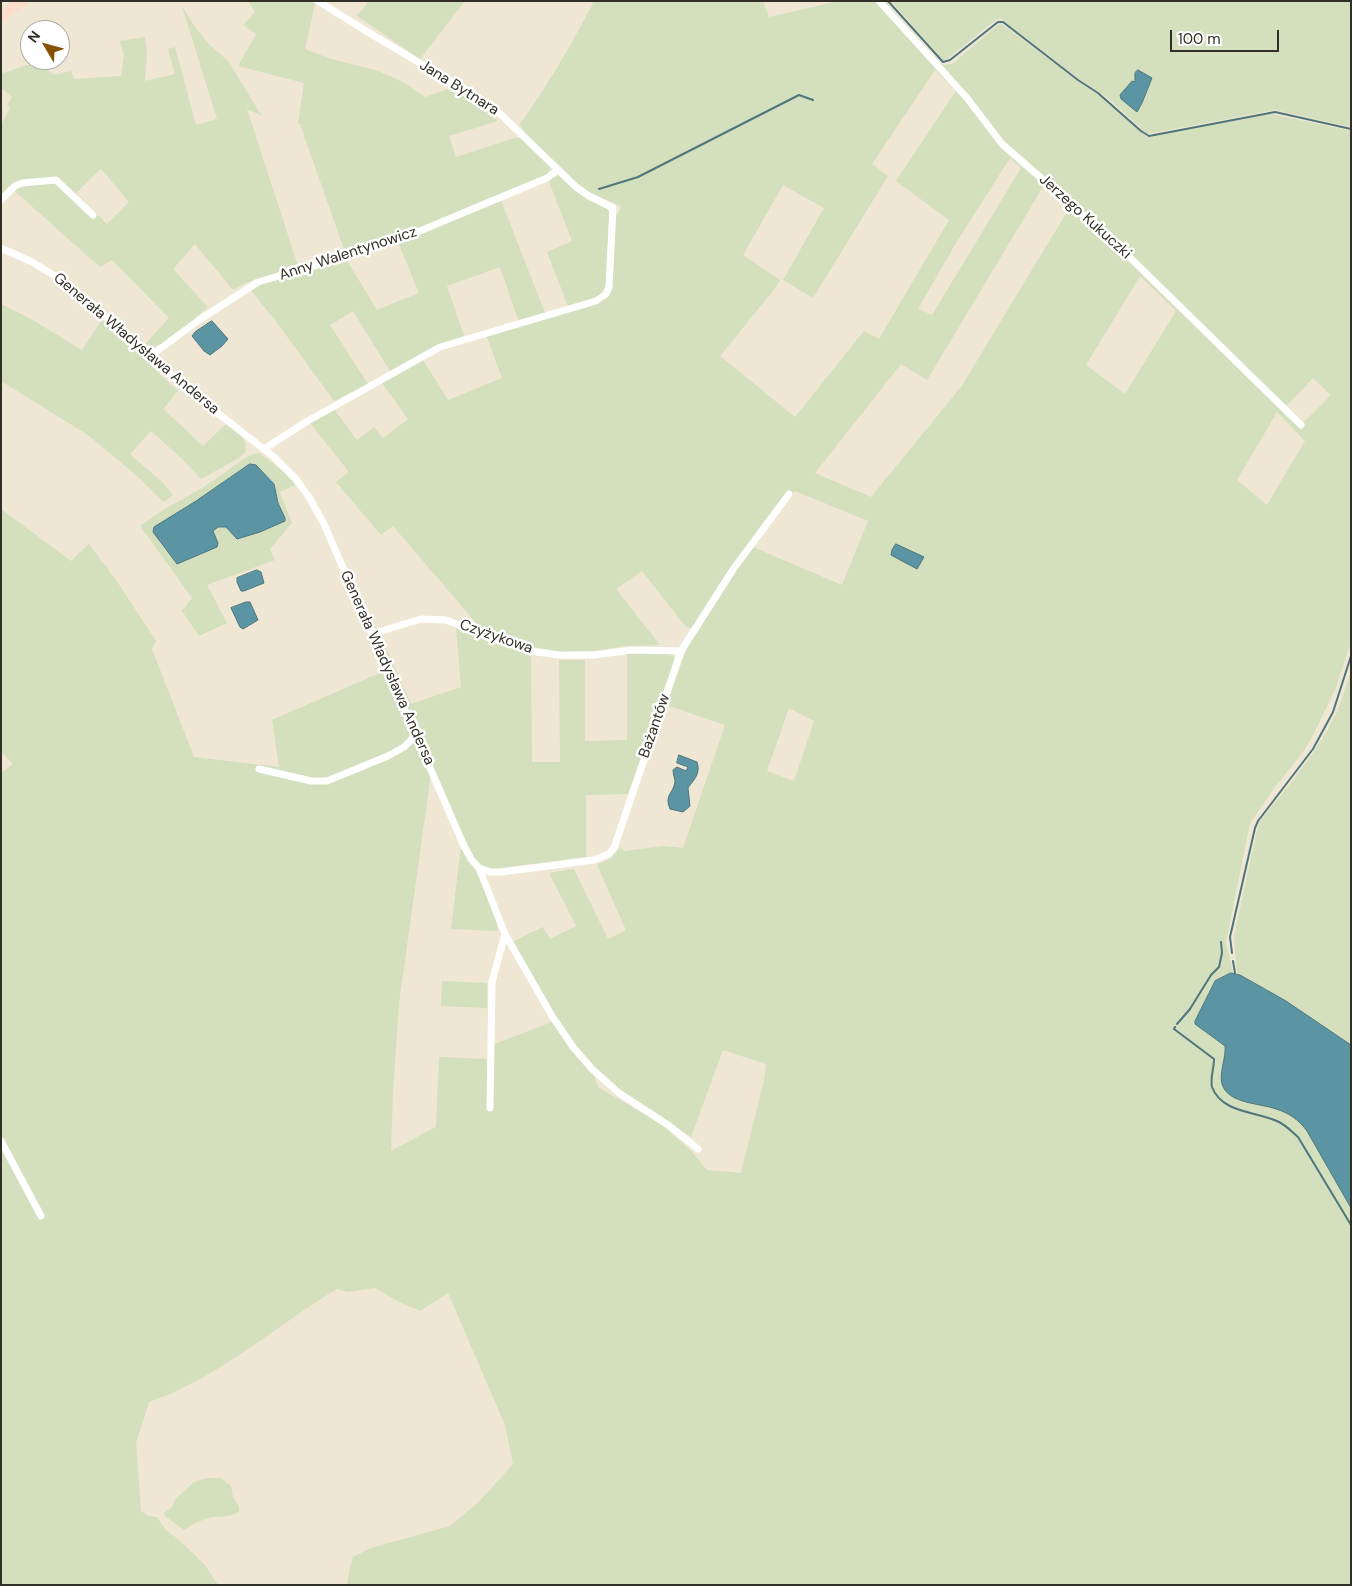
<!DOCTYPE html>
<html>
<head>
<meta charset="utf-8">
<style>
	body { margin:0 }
	#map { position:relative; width:1352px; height:1586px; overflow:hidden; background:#efe7d3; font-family:"DM Sans",sans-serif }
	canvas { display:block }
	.frame { position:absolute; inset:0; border:2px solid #322f27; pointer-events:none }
	.north { position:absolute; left:20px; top:20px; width:50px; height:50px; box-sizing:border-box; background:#fff; border:1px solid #adaca9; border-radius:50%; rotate:307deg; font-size:14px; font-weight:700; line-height:20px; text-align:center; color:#322f27 }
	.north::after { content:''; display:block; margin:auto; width:18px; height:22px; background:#874f02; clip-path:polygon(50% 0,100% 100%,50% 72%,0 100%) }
	.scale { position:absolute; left:1170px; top:30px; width:109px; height:22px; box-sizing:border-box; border:2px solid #322f27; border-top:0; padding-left:6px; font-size:15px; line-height:18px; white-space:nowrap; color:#322f27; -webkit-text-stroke:4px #fff; paint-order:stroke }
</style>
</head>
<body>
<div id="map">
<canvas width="1352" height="1586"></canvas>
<div class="frame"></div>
<div class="north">N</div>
<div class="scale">100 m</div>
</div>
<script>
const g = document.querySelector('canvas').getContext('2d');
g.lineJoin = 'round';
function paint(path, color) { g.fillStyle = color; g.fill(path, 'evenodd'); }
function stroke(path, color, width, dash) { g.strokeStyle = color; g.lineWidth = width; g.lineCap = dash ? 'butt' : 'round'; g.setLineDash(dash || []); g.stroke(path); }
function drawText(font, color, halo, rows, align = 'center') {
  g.font = font + ' "DM Sans",sans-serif'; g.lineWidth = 5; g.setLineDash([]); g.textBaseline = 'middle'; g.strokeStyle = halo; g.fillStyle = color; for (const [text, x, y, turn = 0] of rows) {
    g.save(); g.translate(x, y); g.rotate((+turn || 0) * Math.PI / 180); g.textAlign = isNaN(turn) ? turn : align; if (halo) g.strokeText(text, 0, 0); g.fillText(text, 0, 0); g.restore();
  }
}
paint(new Path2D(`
	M248,1H311L315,4L305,49L331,59L378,71L403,82L425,97L454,87L483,104L498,121L449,136L456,157L515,138H522L550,167L549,172L546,175L407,234L345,252L300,124H298L304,83L238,66L256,34L243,25L255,12Z
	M369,1H465L420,59L357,16Z
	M594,1H763L769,17L839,1H885L939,63L944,65L952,64L999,24L1003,25L1079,82L1099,95L1146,136L1271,114L1351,131V642L1335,690L1312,737L1303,752L1275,787L1250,823L1226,942L1233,973H1230L1210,989L1195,1024L1225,1046L1221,1078L1238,1099L1277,1109L1299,1121L1307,1131L1351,1208V1585H347L350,1567L353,1557L371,1548L450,1526L479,1502L513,1464L505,1425L448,1293L420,1311L399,1302L375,1288L348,1292L337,1289C275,1326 219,1378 149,1402L136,1443L141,1511L148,1516L157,1517L166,1530L178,1539L205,1565L218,1585H1V773L13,764L1,752V509L71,561L89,544L118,583L156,641L152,649L194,757L279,767L272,720L382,672L431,774L399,1003L393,1092L391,1151L436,1127L439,1057L487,1059L488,1106L494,1044L552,1022L594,1075L598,1087L663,1125L691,1151L707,1170L741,1173L764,1081L766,1064L723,1050L691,1137L643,1105L625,1095L593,1067L567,1036L512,942L543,927L550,939L576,926L549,873L574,869L608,939L626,930L597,865L610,859L621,847L624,851L663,846L683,848L725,725L669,706L668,703C676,677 684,653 697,629L686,627L642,571L616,589L660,645L624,646L596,651L560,652L522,645L483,631L393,526L381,535L336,482L349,472L310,423L334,409L357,440L374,427L383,438L408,419L382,383L423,360L448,400L502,378L486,335L604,299L615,215L619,212L621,206L584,190L525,133L520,124C548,85 572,44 594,1ZM935,70L956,91L896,181L949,220L879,339L864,331L795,417L720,356L776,287L780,280L743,255L783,185L824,208L783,280L813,298L888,176L872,164ZM1010,158L1021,168L932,315L918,309L956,243ZM1044,185L1070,207L961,387L871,497L815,473L901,364L927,380ZM1140,276L1176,311L1125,394L1086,365ZM1313,378L1331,395L1303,423L1286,406ZM1277,412L1305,441L1267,505L1237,480ZM795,491L868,521L842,585L753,547ZM789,708L814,721L794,781L767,771Z
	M891,1H1351V127L1275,110L1147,134L1107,97L1079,79L1001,19L996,20L947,59L943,60ZM1132,81L1135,82L1142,103L1137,112L1121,99L1127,86Z
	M182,6L195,27L209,44L229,62L259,112L265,117L247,109L298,266L245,283L233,290L195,244L173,269L208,307C195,318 168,345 152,347L145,344L169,318L112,260L100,267L9,186L1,195V125L10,108L7,105L12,97L1,88V74L36,62L54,75L71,71L74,79L121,76L124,56L120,41L145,37L147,53L145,81L175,74L168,49L175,47L196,125L217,119ZM101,169L129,202L107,224L76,193Z
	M559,175L586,198L606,208L609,212L606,287L600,296L568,306L547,252L572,241L548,179Z
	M501,200L545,313L518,320L500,267L447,286L464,336L390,371L353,311L330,325L368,384L334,401L278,324L250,289L259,284L346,259L377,310L419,293L398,242Z
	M1,304L31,319L82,350L102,320L178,391L163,409L203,446L226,424L242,437L246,444L245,452L239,458L201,479L181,458L151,431L130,454L162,482L173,495L164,502L135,474L88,435L1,381Z
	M259,453L286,474L295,485L280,492L292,523L270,549L275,560L207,585L227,623L199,636L182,611L192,598L140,526L163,510L204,487L250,455ZM250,464L256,465L274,484L278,503L285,517L235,537L226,527H218L213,531L218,543L177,564L160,543L182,509L196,501Z
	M456,627L529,655L531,657L532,762H560L559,660H585V741L627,740V653L666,652L674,656V664L628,794L586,795V857L492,869L480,865L471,854L408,710L381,644L383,641L411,704L461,687Z
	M1351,672V1045L1286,1001L1237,974L1234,936L1258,826L1263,817C1290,784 1320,749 1338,709C1343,697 1346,684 1351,672Z
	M461,846C477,870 495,903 498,931L451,929Z
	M442,981L487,983V1008L441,1006Z
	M208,1478H221L231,1486L233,1497L239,1507V1512C227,1517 227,1516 215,1517C204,1518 193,1524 184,1530L165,1516L164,1513L172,1507L175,1499L194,1482Z`), '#d3dfbd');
const water = new Path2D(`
	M1138,70L1152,78L1142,103L1137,112L1121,99L1120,95L1132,81L1135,82V73Z
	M212,321L228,339L222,346L210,355L204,351L192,336L195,332Z
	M250,464L256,465L274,484L278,503L285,518V521L260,532L237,539L226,527H218L213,531L218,543L217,547L177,564L153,532L154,527L196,501Z
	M896,544L924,557L917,569L891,555L892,550Z
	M257,570L261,572L264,583L244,591H241L237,582V578Z
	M246,602H250L258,620L243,629L240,627L231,608Z
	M679,755L697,762C701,774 694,779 688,788L690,806L683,812L670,809C664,795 673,794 675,782C675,778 673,775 673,770L677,767L686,771L688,767L677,763Z
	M1231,973L1240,975L1286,1001L1351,1045V1208L1307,1131C1299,1120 1289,1113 1276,1109C1260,1103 1228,1104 1222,1084C1219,1072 1226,1059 1225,1046L1195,1024V1021L1215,981Z`);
paint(water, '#5b94a2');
stroke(water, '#4f767d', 1);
stroke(new Path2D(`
	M888,1L943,62L950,60L998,22H1003L1078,80L1098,93L1141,131L1149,136L1275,112L1351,129
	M599,189L638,177L799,95L813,100
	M1232,953L1230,937L1255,828L1258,821L1313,749L1333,712L1351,656
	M1233,961L1235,973
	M1177,1024L1190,1009L1211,975L1219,967L1222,953L1221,942
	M1175,1027L1174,1029L1214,1059C1214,1068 1210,1078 1212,1087C1222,1114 1258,1111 1279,1122C1287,1126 1292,1132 1298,1137L1351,1225`), '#4f767d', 2);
stroke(new Path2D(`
	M879,1L967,98L1002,144L1112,240L1301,425
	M1,200L15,186L22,183L56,180L93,215
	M1,248L32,262L55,276L98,310L188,390L274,457L296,479L309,497L324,524L464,846L471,859L479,868L505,934L552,1016L573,1047L592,1069L619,1093L668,1125L698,1149
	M149,357L199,320L258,282L339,259L415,233L547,178L558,170
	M264,449L306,422L440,347L596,301L606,294L609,287L613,208L589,196L576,187L492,106L371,34L318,1
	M372,634L421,619L446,620L500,641L537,652L559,655H594L632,650L681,651
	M259,769L311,781H327L388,756L404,747L416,735
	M479,868L490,872H502L594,860L609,854L614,848L681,651L734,568L789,494
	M490,1108L492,982L505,934
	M1,1141L41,1216`), '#fff', 7);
stroke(new Path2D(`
	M1,16L23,1`), '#fcddcc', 11);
drawText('15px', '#322f27', '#fff', [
	["Jana Bytnara",459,88,32],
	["Jerzego Kukuczki",1085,217,42],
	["Anny Walentynowicz",348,254,-18],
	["Generała Władysława Andersa",136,344,40],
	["Czyżykowa",496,637,19],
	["Generała Władysława Andersa",387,668,66],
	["Bażantów",655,726,-71]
]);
</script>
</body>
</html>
